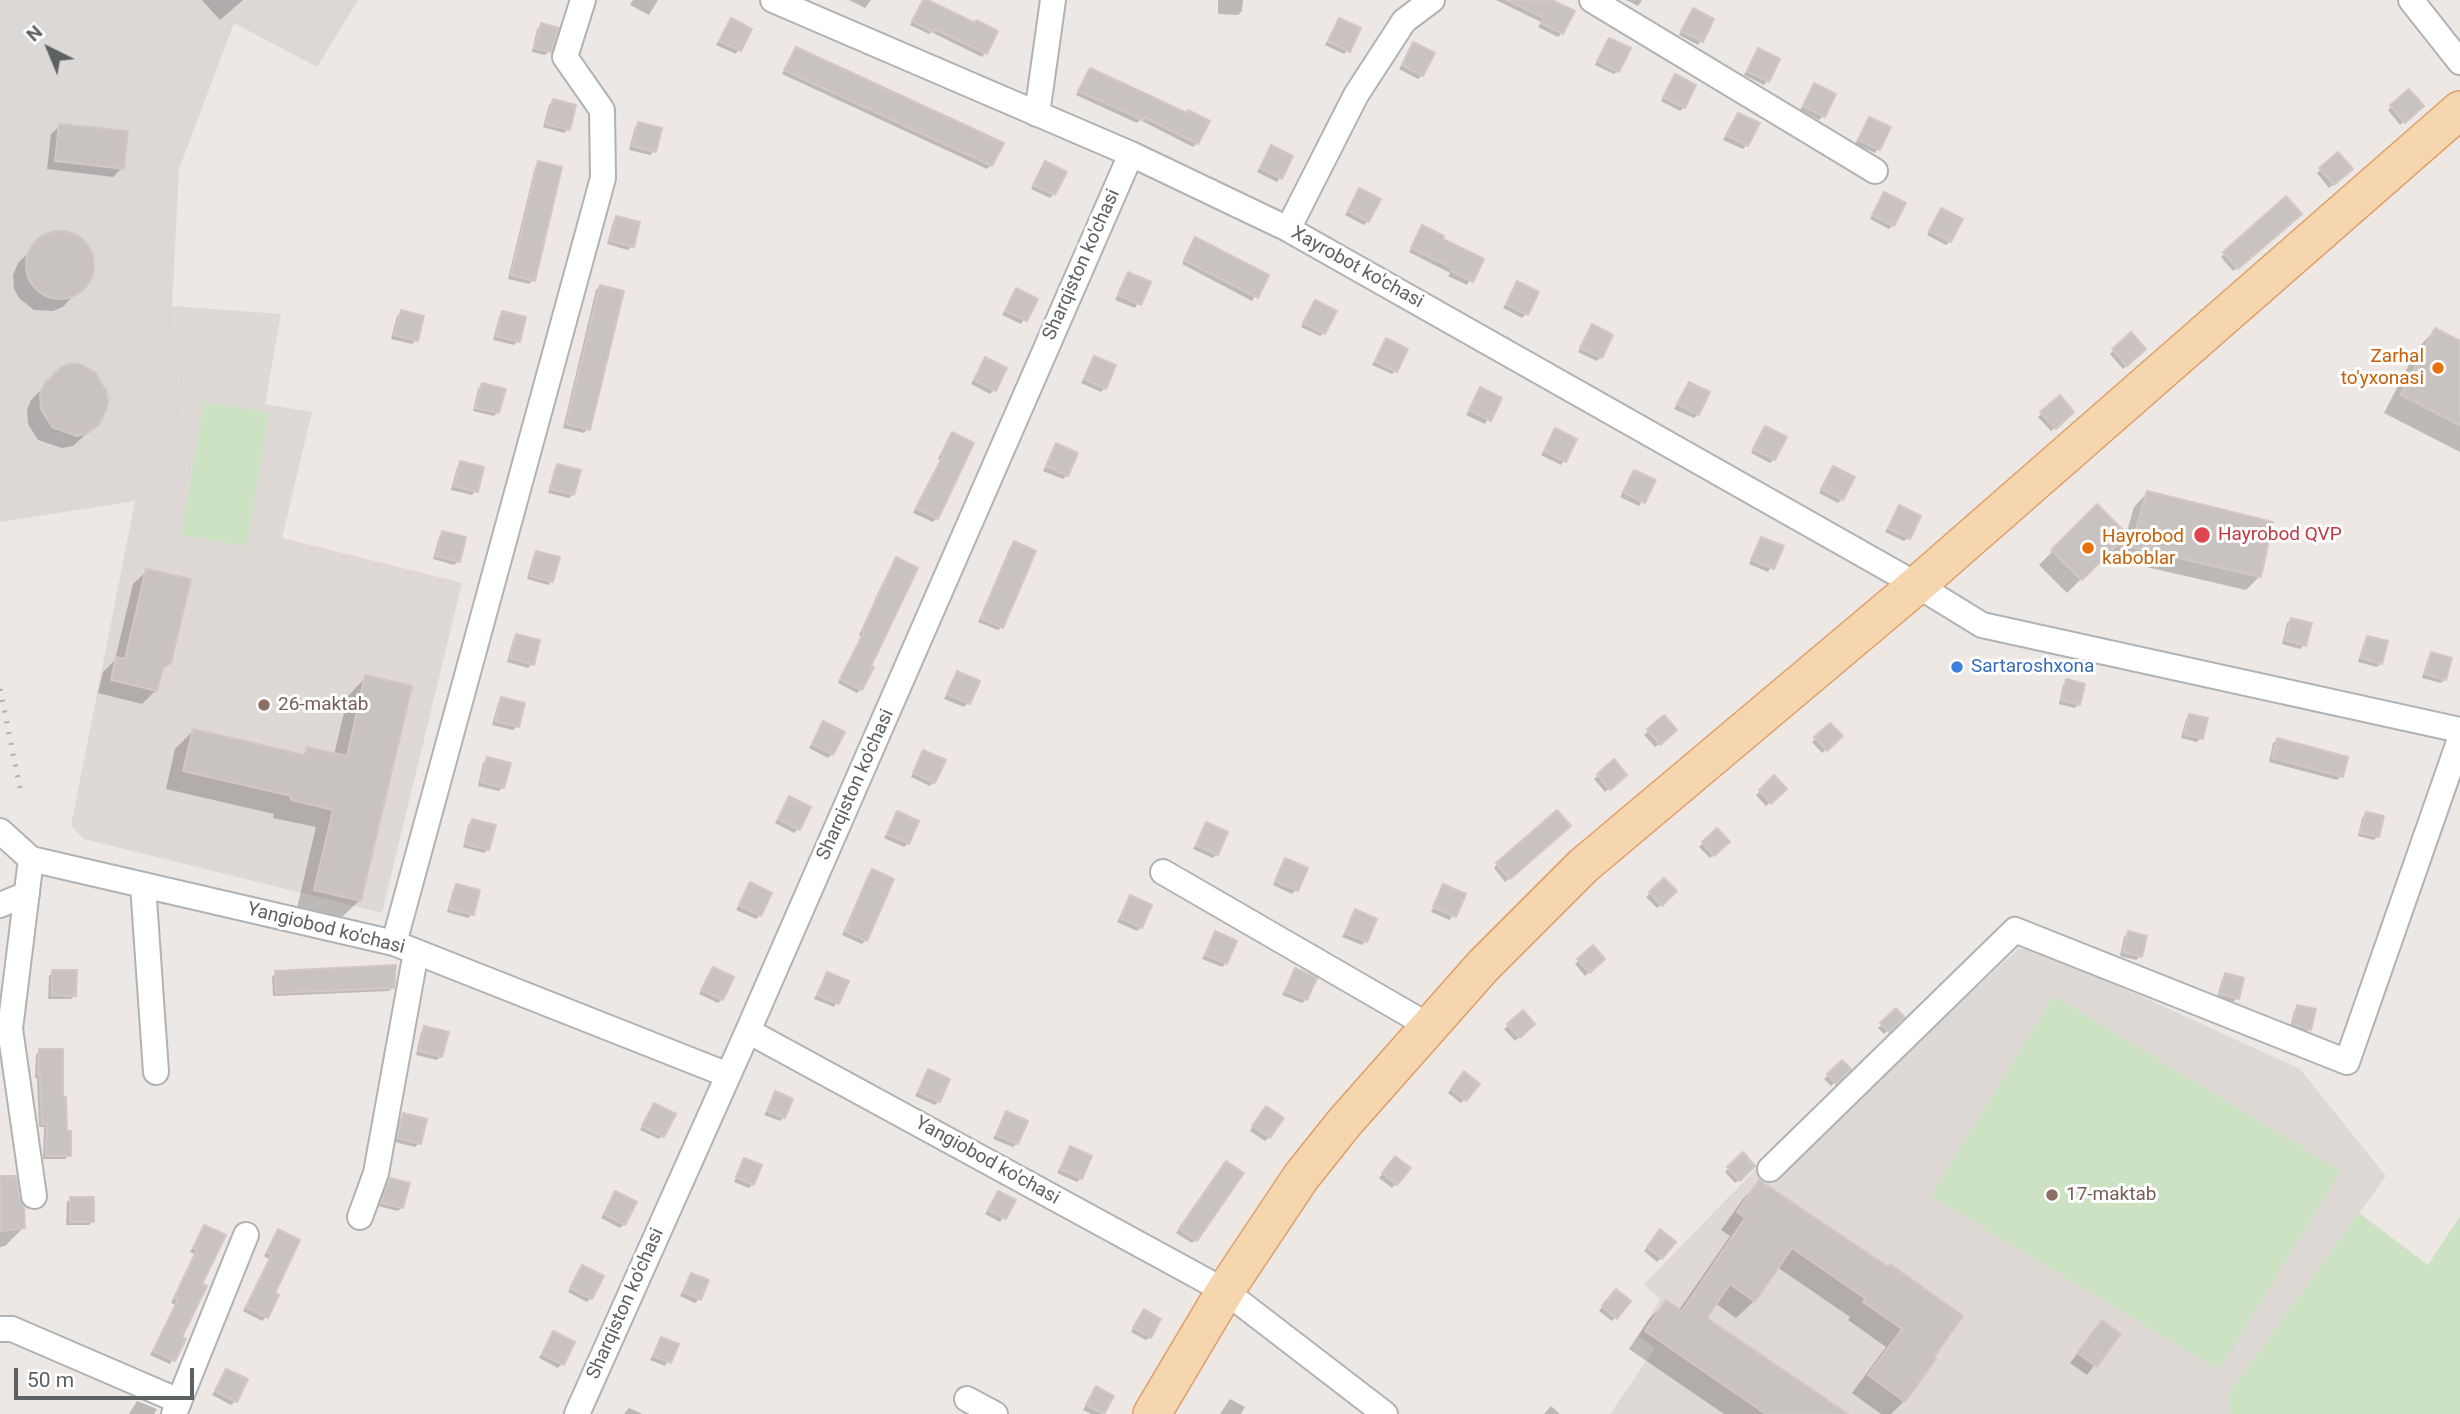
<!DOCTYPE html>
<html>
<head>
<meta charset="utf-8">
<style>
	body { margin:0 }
	#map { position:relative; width:2460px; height:1414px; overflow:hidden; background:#ede8e4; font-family:Roboto,sans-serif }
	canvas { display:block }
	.north { position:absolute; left:14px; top:14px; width:70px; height:70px; -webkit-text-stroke:5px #fff; paint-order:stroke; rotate:317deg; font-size:19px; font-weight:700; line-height:28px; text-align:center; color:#5c6163 }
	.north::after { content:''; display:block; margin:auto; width:24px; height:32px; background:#5c6163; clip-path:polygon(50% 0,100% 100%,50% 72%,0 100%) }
	.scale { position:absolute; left:14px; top:1368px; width:180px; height:32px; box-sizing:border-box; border:4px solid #5c6163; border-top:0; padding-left:9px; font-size:21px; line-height:24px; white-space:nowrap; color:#5c6163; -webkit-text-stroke:5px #fff; paint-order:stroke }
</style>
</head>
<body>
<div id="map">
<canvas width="2460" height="1414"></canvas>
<div class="north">N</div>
<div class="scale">50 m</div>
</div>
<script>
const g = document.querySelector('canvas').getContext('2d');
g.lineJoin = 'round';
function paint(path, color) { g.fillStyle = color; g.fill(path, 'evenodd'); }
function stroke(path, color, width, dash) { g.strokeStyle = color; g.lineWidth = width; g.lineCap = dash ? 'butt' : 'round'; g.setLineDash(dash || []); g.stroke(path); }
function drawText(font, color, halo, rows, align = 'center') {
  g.font = font + ' Roboto,sans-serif'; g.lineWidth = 6; g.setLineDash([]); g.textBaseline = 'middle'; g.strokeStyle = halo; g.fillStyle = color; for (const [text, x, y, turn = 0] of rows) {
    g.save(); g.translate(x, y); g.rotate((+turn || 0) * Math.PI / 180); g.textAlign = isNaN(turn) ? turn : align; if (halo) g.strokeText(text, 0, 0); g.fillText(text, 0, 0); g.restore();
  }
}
paint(new Path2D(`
	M0,0H358L317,67L234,23L179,169L172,306L188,488L135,501L0,522Z`), '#dbd8d6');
paint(new Path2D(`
	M172,306L281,314L265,404L312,412L282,538L462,583L382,913L84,839L71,826L135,501L188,488Z
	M2018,949H2038L2300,1069L2386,1176L2228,1395L2230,1414H1610L1655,1348L1638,1337L1660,1299L1644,1284L1763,1162L1776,1175Z`), '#dfd9d5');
paint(new Path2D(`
	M204,402L269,413L247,546L181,535Z
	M2054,996L2341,1171L2219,1370L1931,1196Z
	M2359,1213L2428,1265L2460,1216V1414H2230L2228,1395Z`), '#cce2c3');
paint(new Path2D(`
	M202,0H243L220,20Z
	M633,0H658L649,15L630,5Z
	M849,0H871L865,8Z
	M924,0L974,25L985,53L982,57L931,32L929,34L910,25Z
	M1218,0H1243L1242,11L1238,15L1218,14Z
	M1496,0H1548L1562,33L1558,37L1538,27L1541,22Z
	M1626,0H1642L1638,6Z
	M1693,10L1701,41L1698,45L1679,35Z
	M731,20L750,29L736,54L716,45Z
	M1339,20L1348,50L1344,54L1325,45Z
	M541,25L549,51L545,55L532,52L537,29Z
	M1609,40L1618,70L1614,74L1595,65Z
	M1413,44L1422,75L1418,79L1399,69Z
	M796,50L991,165L987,169L782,74Z
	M1759,50L1767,81L1764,85L1744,75Z
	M1090,70L1197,143L1193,147L1140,120L1137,123L1076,95Z
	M1675,76L1684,107L1680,111L1661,101Z
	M1815,85L1823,116L1819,120L1800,110Z
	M2409,91L2422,106L2400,125L2388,110Z
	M553,101L568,129L564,133L543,127L549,105Z
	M1738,115L1747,145L1743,149L1723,140Z
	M1870,119L1889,128L1875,153L1855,144Z
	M639,123L654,151L650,155L629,150L635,127Z
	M60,126L122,168L113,177L47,169L51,134Z
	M1272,147L1280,178L1277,182L1257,172Z
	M2338,154L2351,169L2329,188L2317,173Z
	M539,163L533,280L529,284L508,279L535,167Z
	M1045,163L1054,194L1050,198L1031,189Z
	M1359,190L1368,221L1364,225L1345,215Z
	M1884,194L1893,225L1889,229L1870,219Z
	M2286,199L2299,214L2233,271L2221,257Z
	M1941,210L1950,241L1946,245L1927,235Z
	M617,218L632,246L628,250L607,244L613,222Z
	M1423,227L1440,240L1482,260L1467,285L1448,276L1450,273L1409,252Z
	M71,234L86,245L93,265L90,277L63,307L53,311L34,310L19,298L14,289L13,275L18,263L32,249L52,235Z
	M1196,239L1267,276L1252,301L1182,264Z
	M1129,274L1148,283L1135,308L1115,300Z
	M1518,283L1526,314L1522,318L1503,308Z
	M600,286L588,429L584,433L563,428L596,290Z
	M1017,290L1036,299L1021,324L1002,315Z
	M1315,302L1324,333L1320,336L1301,327Z
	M401,312L416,340L412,344L391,339L397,316Z
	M503,313L518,341L514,345L493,340L499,317Z
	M1592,327L1601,357L1597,361L1578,352Z
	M2435,330L2460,343V452L2384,413L2417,349Z
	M2131,335L2144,349L2123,369L2110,354Z
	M1387,340L1396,370L1392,374L1372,365Z
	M1094,358L1105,388L1101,392L1081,383Z
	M985,359L994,390L990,394L971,384Z
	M61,370L98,423L73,446L62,448L38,440L28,424L27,410L31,400Z
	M1689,384L1698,414L1694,418L1674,409Z
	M482,385L498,412L494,416L473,411L478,389Z
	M1480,389L1500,399L1485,424L1466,415Z
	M2059,397L2072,412L2051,431L2038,417Z
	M1765,428L1774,459L1770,463L1751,453Z
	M1556,431L1564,461L1561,465L1541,455Z
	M952,434L971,443L937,518L933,522L913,513L940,460L938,459L948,438Z
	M1056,445L1067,475L1063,479L1043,471Z
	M461,463L476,491L472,495L451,490L457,467Z
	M557,466L573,494L569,498L548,493L554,470Z
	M1833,468L1842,499L1838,503L1819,493Z
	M1635,472L1654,481L1639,506L1620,497Z
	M2147,493L2259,577L2246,590L2103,557L2067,593L2039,565L2097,506L2126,535L2134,507Z
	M1900,507L1908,538L1904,541L1885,532Z
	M443,533L458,561L454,565L433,559L439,537Z
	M1762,539L1781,547L1768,572L1749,564Z
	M1014,543L1002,627L998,630L978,622L1010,547Z
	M537,553L552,581L548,585L527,579L533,557Z
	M897,559L869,667L861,689L857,693L838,683L861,636L859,635L882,584Z
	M147,571L169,662L160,671L156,690L142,704L98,693L103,672L115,660L133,584Z
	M2291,619L2304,645L2300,649L2282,644L2287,623Z
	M517,636L532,664L528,668L507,662L513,640Z
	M2368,638L2381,663L2377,667L2358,662L2364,642Z
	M2432,654L2445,679L2441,683L2422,678L2428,658Z
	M958,673L968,703L964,707L944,699Z
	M366,677L360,900L341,918L297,908L316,827L273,818L274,814L166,789L175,749L193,731L301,756L308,749L334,755L348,696Z
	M2067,681L2079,704L2075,708L2059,704L2063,685Z
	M502,699L517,726L513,730L492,725L498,703Z
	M2190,716L2201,738L2197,742L2181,738L2186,719Z
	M1663,717L1675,730L1655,747L1644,735Z
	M823,723L832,754L828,758L809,748Z
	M1830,725L1840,736L1822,753L1812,742Z
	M2277,740L2341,776L2337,780L2269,762L2273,743Z
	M924,752L934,782L930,786L911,777Z
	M487,759L503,787L499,791L478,786L483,763Z
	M1613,762L1624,775L1605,792L1594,779Z
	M1774,778L1784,789L1766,806L1756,795Z
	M789,799L798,829L794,833L775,823Z
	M897,813L908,843L904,847L884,838Z
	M2366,814L2378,836L2374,840L2358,836L2362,818Z
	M472,821L488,849L484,853L463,847L468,825Z
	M1206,824L1217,854L1213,858L1193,849Z
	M1569,826L1505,882L1494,868L1497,864Z
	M1717,830L1728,841L1710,858L1699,847Z
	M1286,860L1296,890L1292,894L1273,885Z
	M872,871L866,940L862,944L842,935L868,875Z
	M1664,880L1675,891L1657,908L1646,897Z
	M751,884L760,915L756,919L736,910Z
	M457,886L472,914L468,918L447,912L453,890Z
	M1444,886L1463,895L1450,920L1431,912Z
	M1130,897L1141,927L1137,931L1117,922Z
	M1355,912L1366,941L1362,945L1342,937Z
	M1215,933L1226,963L1222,967L1202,959Z
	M2128,933L2140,956L2136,960L2120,956L2124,937Z
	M1593,948L1603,959L1585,976L1575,964Z
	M713,969L722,999L718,1003L699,994Z
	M1295,970L1306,999L1302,1003L1282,995Z
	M53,972L75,995L71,999H48L49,976Z
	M276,973L393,987L389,991L273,996L272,977Z
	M827,974L847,982L834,1007L814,999Z
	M2225,975L2237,998L2233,1002L2217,998L2222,979Z
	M2298,1007L2314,1011L2309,1029L2305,1033L2290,1028L2294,1011Z
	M1896,1011L1902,1017L1884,1034L1878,1028Z
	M1523,1012L1533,1024L1515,1041L1504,1029Z
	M425,1028L441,1056L437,1060L416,1055L421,1032Z
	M40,1051L61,1099L69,1155L65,1159H43L44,1127H39L37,1078H35L36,1055Z
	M1842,1062L1849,1069L1831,1086L1824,1079Z
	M928,1071L939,1101L935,1105L915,1096Z
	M1460,1077L1465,1099L1461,1103L1448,1093Z
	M776,1093L784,1117L780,1121L764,1115Z
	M654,1105L663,1135L659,1139L640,1130Z
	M1262,1112L1269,1137L1265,1141L1250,1131Z
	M1006,1113L1017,1143L1013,1147L993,1139Z
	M404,1115L419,1143L415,1147L395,1142L400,1119Z
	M1070,1148L1081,1178L1077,1182L1057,1173Z
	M1743,1155L1753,1166L1735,1183L1725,1172Z
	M745,1160L753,1184L749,1188L734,1182Z
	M1392,1162L1396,1184L1392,1188L1379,1178Z
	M0,1178L23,1228L5,1246L0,1247Z
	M390,1180L402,1207L398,1211L378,1206L386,1184Z
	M1760,1182L1960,1317L1904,1401L1891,1414H1881L1852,1393L1886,1347L1848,1320L1850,1317L1777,1267L1754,1301L1736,1318L1715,1303L1705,1318L1845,1414H1724L1629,1349L1649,1319L1666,1302L1679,1310L1730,1236L1721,1230L1743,1199Z
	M615,1193L624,1224L620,1228L601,1218Z
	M999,1193L1014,1201L1000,1222L985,1214Z
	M71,1198L93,1221L89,1225H66L67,1202Z
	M1193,1211L1196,1240L1192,1243L1176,1233Z
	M204,1227L200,1285L180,1337L184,1339L170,1364L150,1355L175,1305L171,1303L194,1254L190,1252Z
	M278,1231L272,1293L266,1317L262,1321L243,1311L269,1259L264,1256Z
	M1657,1236L1661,1258L1657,1262L1644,1251Z
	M582,1267L591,1298L587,1302L568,1292Z
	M691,1275L699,1299L695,1303L680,1296Z
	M1612,1295L1616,1317L1612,1321L1599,1311Z
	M1144,1311L1150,1337L1146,1340L1131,1332Z
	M2102,1322L2118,1334L2087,1375L2070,1363Z
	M553,1333L562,1364L558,1368L539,1358Z
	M661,1339L677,1345L665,1366L650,1360Z
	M226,1371L235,1401L231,1405L212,1395Z
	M1093,1392L1112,1397L1102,1414H1091L1083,1410Z
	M1230,1399L1245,1407L1241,1414H1220Z
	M137,1401L157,1409L154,1414H129Z
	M1551,1406L1560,1414H1544Z
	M629,1408L643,1414H624Z`), '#0003');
const building = new Path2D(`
	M923,0H928L975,23L976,20L998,31L987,54L935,29L934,32L912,21Z
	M1507,0H1552L1575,11L1563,34L1541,23L1544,18Z
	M1693,8L1714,19L1703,42L1681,31Z
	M731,18L752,29L741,51L719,41Z
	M1339,18L1361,28L1350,52L1328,41Z
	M541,23L559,28L551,52L534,48Z
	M1609,38L1631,48L1619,72L1597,61Z
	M1413,42L1435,53L1423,76L1402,65Z
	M796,47L1004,143L992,166L784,70Z
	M1758,48L1780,59L1769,82L1747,71Z
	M1090,68L1187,113L1188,110L1210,121L1198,144L1144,117L1143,120L1078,91Z
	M1675,74L1696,85L1685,108L1663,97Z
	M1814,83L1836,94L1825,117L1803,106Z
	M2409,89L2424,106L2405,123L2390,105Z
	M553,99L576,105L570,130L546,124Z
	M1738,113L1760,123L1748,146L1726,135Z
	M1869,117L1891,127L1880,150L1858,140Z
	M638,122L662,128L656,152L632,146Z
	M59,124L128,131L124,169L55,161Z
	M1271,145L1293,156L1282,179L1260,168Z
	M2338,152L2353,169L2334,185L2319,168Z
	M538,161L562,167L535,281L511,275Z
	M1045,161L1067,172L1055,195L1033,185Z
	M1359,188L1381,199L1369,222L1348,211Z
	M1884,192L1906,203L1894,226L1872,215Z
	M2286,196L2302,214L2238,269L2223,252Z
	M1941,208L1963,219L1951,242L1929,231Z
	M616,216L640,222L634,247L610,241Z
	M1422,225L1444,236L1443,239L1484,259L1473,282L1451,271L1452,268L1411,248Z
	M26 265a34 34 0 1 1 68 0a34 34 0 1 1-68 0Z
	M1195,237L1269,275L1258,298L1184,260Z
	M1128,272L1151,282L1141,305L1118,295Z
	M1517,281L1539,292L1528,315L1506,304Z
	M600,285L624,291L590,430L566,424Z
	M1016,288L1038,299L1027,321L1005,311Z
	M1315,300L1337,311L1325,334L1303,323Z
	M401,310L424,316L418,341L394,335Z
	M502,311L526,317L520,342L496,336Z
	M1592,324L1613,335L1602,358L1580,348Z
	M2435,328L2460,341V425L2401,395Z
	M2131,332L2146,349L2127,366L2112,349Z
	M1386,338L1408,349L1397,372L1375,361Z
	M1094,356L1116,365L1106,389L1084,379Z
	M985,357L1007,368L996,391L974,380Z
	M69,364H80L96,373L106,391L108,401L106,410L99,424L88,433L77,436L52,427L41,409L40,395L44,384L60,368Z
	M1689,382L1710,392L1699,415L1677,404Z
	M482,383L506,389L499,413L475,408Z
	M1480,387L1502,398L1491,421L1469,410Z
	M2060,395L2074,412L2056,429L2040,412Z
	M1765,426L1787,437L1775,460L1753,449Z
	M1555,428L1577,439L1566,462L1544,451Z
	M952,432L974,443L938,519L916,508L943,456L941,455Z
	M1056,443L1078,453L1068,476L1046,466Z
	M460,461L484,467L478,492L454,486Z
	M557,464L581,470L574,495L550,489Z
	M1833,466L1855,477L1843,500L1821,489Z
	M1634,470L1656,480L1645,503L1623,492Z
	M2147,491L2273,522L2261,577L2118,544L2082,580L2051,550L2097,504L2133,540Z
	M1899,505L1921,516L1910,539L1888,528Z
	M442,531L466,537L460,562L436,556Z
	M1761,537L1784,546L1774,569L1751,560Z
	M1014,541L1036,551L1003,628L981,618Z
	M536,551L560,557L553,582L530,576Z
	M896,557L918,568L871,666L874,667L862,690L840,679L864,632L862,631Z
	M146,569L191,579L171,663L163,668L157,691L111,680L116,657L125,659Z
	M2291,618L2312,623L2306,646L2285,640Z
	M516,634L540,640L534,665L510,658Z
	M2367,636L2388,641L2382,664L2361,658Z
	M2431,652L2452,658L2446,680L2425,674Z
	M957,671L980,681L970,704L947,694Z
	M365,675L412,686L361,901L314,890L333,810L291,800V796L183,771L193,729L305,755L307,747L347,756Z
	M2066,679L2085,684L2080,705L2062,700Z
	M501,697L525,703L519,727L495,721Z
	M2189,714L2208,718L2203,739L2184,734Z
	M1664,715L1677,730L1660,745L1647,729Z
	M823,721L845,732L833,755L812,744Z
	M1830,723L1843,736L1827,751L1814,737Z
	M2277,738L2348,757L2343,777L2272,758Z
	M923,750L946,760L935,783L913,773Z
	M487,757L511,763L504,788L481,782Z
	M1614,759L1627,775L1610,790L1597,774Z
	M1774,775L1787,789L1771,804L1759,790Z
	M789,796L811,807L800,830L778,819Z
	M1557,810L1571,826L1510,879L1496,863Z
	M897,811L919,821L909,844L887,834Z
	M2366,812L2384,816L2379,837L2360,833Z
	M472,819L496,825L489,850L465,844Z
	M1206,822L1228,832L1218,855L1196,845Z
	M1717,828L1730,842L1714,856L1702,842Z
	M1285,858L1308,868L1298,891L1275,881Z
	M872,869L894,879L867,941L845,931Z
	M1664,878L1677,891L1662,906L1649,892Z
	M750,882L772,893L761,916L739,905Z
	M456,884L480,890L474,915L450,909Z
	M1443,884L1466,894L1456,917L1433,907Z
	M1130,895L1152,905L1142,928L1120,918Z
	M1355,909L1377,919L1367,942L1345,933Z
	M1215,931L1237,941L1227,964L1205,955Z
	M2128,931L2147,936L2142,957L2123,952Z
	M1593,945L1605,959L1590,973L1577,959Z
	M396,965L394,988L276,993L275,971Z
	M713,967L734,977L723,1000L701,990Z
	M1295,968L1317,978L1307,1000L1285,991Z
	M52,970H77L76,996L52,995Z
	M827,972L849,981L839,1004L817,995Z
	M2225,973L2244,978L2239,999L2220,994Z
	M2297,1005L2316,1009L2311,1030L2293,1024Z
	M1896,1008L1904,1017L1889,1032L1880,1023Z
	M1523,1010L1535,1024L1520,1038L1507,1024Z
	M424,1026L449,1032L442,1057L419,1051Z
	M39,1049H63V1097H66L67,1131H71V1156H46L47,1123L42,1124L40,1074H38Z
	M1842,1060L1851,1069L1836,1084L1827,1074Z
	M928,1069L950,1079L940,1102L918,1092Z
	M1464,1071L1480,1084L1466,1101L1451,1089Z
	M775,1091L793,1099L785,1118L767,1111Z
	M654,1103L676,1114L664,1137L642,1126Z
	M1266,1106L1284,1118L1270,1138L1252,1126Z
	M1006,1111L1028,1121L1018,1144L996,1135Z
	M403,1113L427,1119L421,1144L397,1138Z
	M1070,1146L1092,1156L1082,1179L1060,1169Z
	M1743,1152L1755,1166L1740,1181L1727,1167Z
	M1395,1156L1411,1168L1397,1185L1382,1173Z
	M744,1158L762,1165L754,1185L736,1177Z
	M1226,1161L1244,1173L1197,1241L1179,1229Z
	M0,1176H16L19,1198L24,1206L25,1228L0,1231Z
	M390,1178L410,1183L403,1208L381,1203Z
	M1759,1180L1888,1267L1890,1264L1963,1316L1934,1357L1936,1359L1905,1402L1868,1375L1902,1329L1863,1302L1866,1299L1792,1248L1755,1302L1730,1284L1707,1318L1848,1414H1766L1645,1331L1666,1300L1682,1311L1745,1218L1737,1212Z
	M615,1191L637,1202L625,1225L604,1214Z
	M998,1191L1016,1200L1006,1219L988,1210Z
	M70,1197H94V1222H70Z
	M204,1225L226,1235L202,1284L207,1286L182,1337L186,1339L175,1361L153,1351L178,1300L174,1298L197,1250L193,1248Z
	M278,1229L300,1240L275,1293L279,1295L268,1318L246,1307L272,1254L267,1252Z
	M1660,1229L1676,1242L1662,1259L1647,1247Z
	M582,1265L604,1276L592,1299L570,1288Z
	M691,1273L709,1280L701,1300L683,1292Z
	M1616,1289L1631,1301L1617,1319L1602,1306Z
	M1144,1309L1161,1319L1151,1338L1133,1328Z
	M2102,1320L2121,1334L2097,1367L2077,1353Z
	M553,1331L575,1342L564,1365L542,1354Z
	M661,1337L679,1344L671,1363L653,1356Z
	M226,1369L248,1379L237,1402L215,1391Z
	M1096,1386L1114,1396L1104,1414L1086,1405Z`);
paint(building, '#c8c3c0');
stroke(building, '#d1c8c3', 2);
const minor = new Path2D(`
	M773,0L1131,154L1288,229L1917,585L1982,625L2460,730
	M1592,0L1875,171
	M2411,0L2460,62
	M1037,114L1053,0
	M1288,229L1356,95L1404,21L1432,0
	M0,831L31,859L394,943L728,1075
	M31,859L10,1029L34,1196
	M1163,872L1429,1026
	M143,885L156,1072
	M0,905L27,894
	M394,943L603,178L602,110L565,57L583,0
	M748,1031L1225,1291L1385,1414
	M1770,1169L2015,930L2347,1062L2460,739
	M360,1217L376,1173L416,952
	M0,1329H12L179,1401
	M967,1399L995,1414
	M174,1414L246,1235
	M577,1414L748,1031L1131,154`);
const primary = new Path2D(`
	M1152,1414L1225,1291L1301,1177L1344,1123L1483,966L1583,866L1917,585L2460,110`);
stroke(minor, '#afb3b5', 28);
stroke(primary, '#e29c67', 40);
stroke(minor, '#fff', 24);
stroke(primary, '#f6d6af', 37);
stroke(new Path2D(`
	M0,689L20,788`), '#b0b1b1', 5, [2, 9]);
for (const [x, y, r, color] of [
	[2438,368,7,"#e8710a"],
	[2202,535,9,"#e0444e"],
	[2088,548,7,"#e8710a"],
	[1957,667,7,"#3f7fe0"],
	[264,705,7,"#8d6e63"],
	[2052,1195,7,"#8d6e63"]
]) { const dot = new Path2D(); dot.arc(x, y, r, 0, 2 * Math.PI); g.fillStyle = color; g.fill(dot); stroke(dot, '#fff', 2.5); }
drawText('19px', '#5c6163', '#fff', [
	["Sharqiston ko'chasi",1082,265,-66],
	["Xayrobot ko'chasi",1357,268,29],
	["Sharqiston ko'chasi",856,785,-66],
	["Yangiobod ko'chasi",326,929,14],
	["Yangiobod ko'chasi",987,1161,29],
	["Sharqiston ko'chasi",626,1304,-66]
]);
drawText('19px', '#c56008', '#fff', [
	["Zarhal",2424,357],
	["to'yxonasi",2424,379],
	["Hayrobod",2102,537,"left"],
	["kaboblar",2102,559,"left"]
], 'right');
drawText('19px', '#be3a42', '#fff', [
	["Hayrobod QVP",2218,535]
], 'left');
drawText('19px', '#366cbe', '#fff', [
	["Sartaroshxona",1971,667]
], 'left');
drawText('19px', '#785e54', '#fff', [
	["26-maktab",278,705],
	["17-maktab",2066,1195]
], 'left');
</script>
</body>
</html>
